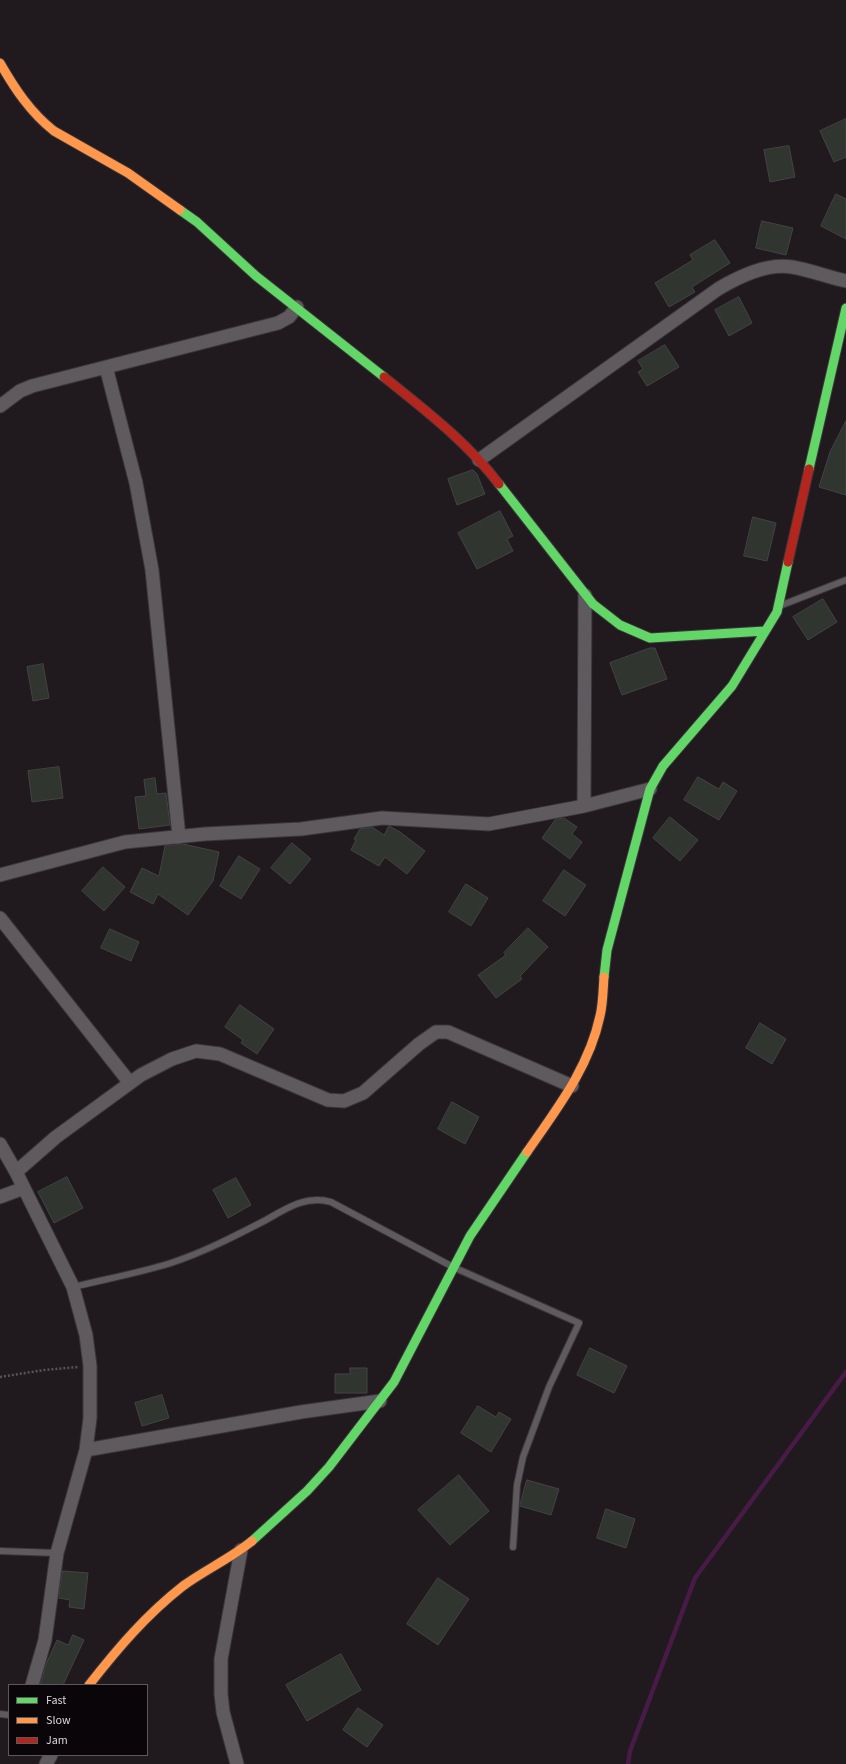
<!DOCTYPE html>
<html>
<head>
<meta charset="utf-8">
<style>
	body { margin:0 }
	#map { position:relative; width:846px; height:1764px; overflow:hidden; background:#201a1f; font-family:"Source Sans 3",sans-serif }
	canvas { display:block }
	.legend { position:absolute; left:8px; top:1684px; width:140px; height:72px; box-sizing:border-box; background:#090508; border:1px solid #5d585c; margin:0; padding:5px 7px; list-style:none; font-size:12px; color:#dad4da }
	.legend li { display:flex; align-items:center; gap:8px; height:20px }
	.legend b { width:20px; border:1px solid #5d585c }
</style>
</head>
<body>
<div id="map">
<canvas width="846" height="1764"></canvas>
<ul class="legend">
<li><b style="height:5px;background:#63d668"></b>Fast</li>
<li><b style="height:5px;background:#ff974d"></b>Slow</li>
<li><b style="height:5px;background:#b3261e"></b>Jam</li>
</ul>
</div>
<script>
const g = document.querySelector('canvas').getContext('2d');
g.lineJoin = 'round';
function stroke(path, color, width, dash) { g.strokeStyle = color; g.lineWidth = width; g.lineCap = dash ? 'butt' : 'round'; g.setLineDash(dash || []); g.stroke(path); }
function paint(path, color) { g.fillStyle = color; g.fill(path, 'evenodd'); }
stroke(new Path2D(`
	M628,1764L630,1751L695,1578L846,1372`), '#481b47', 4.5);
const building = new Path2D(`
	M846,119V157L834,162L820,131Z
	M789,146L795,177L770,182L764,150Z
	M836,194L846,199V239L821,226Z
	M762,221L793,228L786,255L756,248Z
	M715,240L730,263L692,287L695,292L669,307L655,283L693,260L690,255Z
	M739,297L752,323L729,336L715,310Z
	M665,345L679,367L647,386L638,372L643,369L638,361Z
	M846,421V495L819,487L830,452Z
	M473,470L477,474L485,494L457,505L448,479Z
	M500,511L513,536L507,539L513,551L477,569L458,533Z
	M753,517L776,523L767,561L744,556Z
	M823,599L837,622L808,640L793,617Z
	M650,648H655L667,679L622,695L610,663Z
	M43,664L49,698L33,701L27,667Z
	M59,767L63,798L32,802L28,771Z
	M698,777L719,789L723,782L737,791L719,820L684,800Z
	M155,778L157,794L166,793L170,825L139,829L135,797L146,796L144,780Z
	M670,817L698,840L680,861L653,838Z
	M564,818L577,827L572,834L582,842L570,859L542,838L555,820Z
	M389,826L400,832L425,851L407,874L385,857L379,866L351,850L356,840L354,839L360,829L372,827L384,835Z
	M292,843L311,859L290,884L271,868Z
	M183,844L219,852L213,881L188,915L158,894L153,904L130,892L142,868L159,876L165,846Z
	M239,856L260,869L241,899L220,886Z
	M103,867L125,887L104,911L82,891Z
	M564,870L586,885L565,916L543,901Z
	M466,884L488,898L471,926L449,912Z
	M528,928L548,947L520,976L522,979L496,998L478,975L506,955L504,953Z
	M110,929L139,942L131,961L101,948Z
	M240,1005L274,1029L257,1054L241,1043L243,1040L225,1027Z
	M760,1023L786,1039L772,1064L746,1048Z
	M452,1102L479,1117L465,1144L438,1129Z
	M67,1177L83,1208L54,1223L38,1192Z
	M236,1178L251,1205L228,1218L213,1190Z
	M590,1348L627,1366L614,1393L577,1375Z
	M350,1368H367V1393H335V1374H350Z
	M162,1395L169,1418L142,1426L135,1403Z
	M478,1406L496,1417L499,1412L511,1419L491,1452L461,1433Z
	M459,1475L489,1511L450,1545L418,1510Z
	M527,1480L559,1489L551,1515L520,1506Z
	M606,1509L635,1519L626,1548L597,1538Z
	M63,1571L88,1573L84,1609L69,1607L70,1600L59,1598Z
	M438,1578L469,1599L438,1645L407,1624Z
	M73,1635L84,1640L63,1685H40L47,1662L57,1640L68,1645Z
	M341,1654L361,1690L307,1721L286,1685Z
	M358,1708L383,1725L367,1747L343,1730Z`);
paint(building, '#30362f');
stroke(building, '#444344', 1);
const lane = new Path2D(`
	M782,605L846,580
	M73,1287C106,1279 139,1273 171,1263C204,1252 235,1236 266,1220C287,1208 306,1195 331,1202L453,1267L579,1323L549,1387L523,1457L517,1485L513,1547
	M0,1551L57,1553
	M0,1714L9,1715`);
const street = new Path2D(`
	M106,367L136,483L152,570L179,837
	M0,406L20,391L32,386L278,323L289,317L297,307
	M479,460L718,289C738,277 768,263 792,267C810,270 828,277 846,281
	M584,806L585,595
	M0,875L125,842L205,834L301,829L382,818L489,824L584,806L650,789
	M0,918L130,1083
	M0,1144L16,1172L73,1287L86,1335L90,1366V1418L86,1450L57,1553L45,1640L32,1685
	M16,1172L56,1137L141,1075L172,1059L196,1051L220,1054L328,1100L344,1101L363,1093L419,1044L436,1032H448L572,1086
	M0,1197L24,1188
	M86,1450L301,1412L380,1401
	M46,1764L51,1755
	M237,1764L223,1712L221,1694V1659L241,1550`);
const fast = new Path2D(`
	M180,210L197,222L256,276L384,377
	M809,469L846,308
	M499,484L593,604L620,625L650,638L765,631
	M604,977L607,950L650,789L663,766L732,686L777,612L788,562
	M252,1541L307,1491L329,1467L394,1382L470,1236L527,1152`);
const slow = new Path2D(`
	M0,63C15,89 30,112 54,131L128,173L180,210
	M527,1152C556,1110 589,1068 600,1016C603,1004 603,990 604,977
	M89,1685C118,1648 146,1615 183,1586C205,1570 231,1558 252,1541`);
const jam = new Path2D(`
	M384,377C425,410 467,442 499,484
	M788,562L809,469`);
stroke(lane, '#3b363b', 8);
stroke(street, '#3b363b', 15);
stroke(fast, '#3b363b', 11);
stroke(slow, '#3b363b', 11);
stroke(jam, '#3b363b', 11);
stroke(new Path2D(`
	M0,1377L44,1370L78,1367`), '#575356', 2.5, [2, 2]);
stroke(lane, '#5e5a5e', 6);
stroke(street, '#5e5a5e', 13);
stroke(fast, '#63d668', 9);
stroke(slow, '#ff974d', 9);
stroke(jam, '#b3261e', 9);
</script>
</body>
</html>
